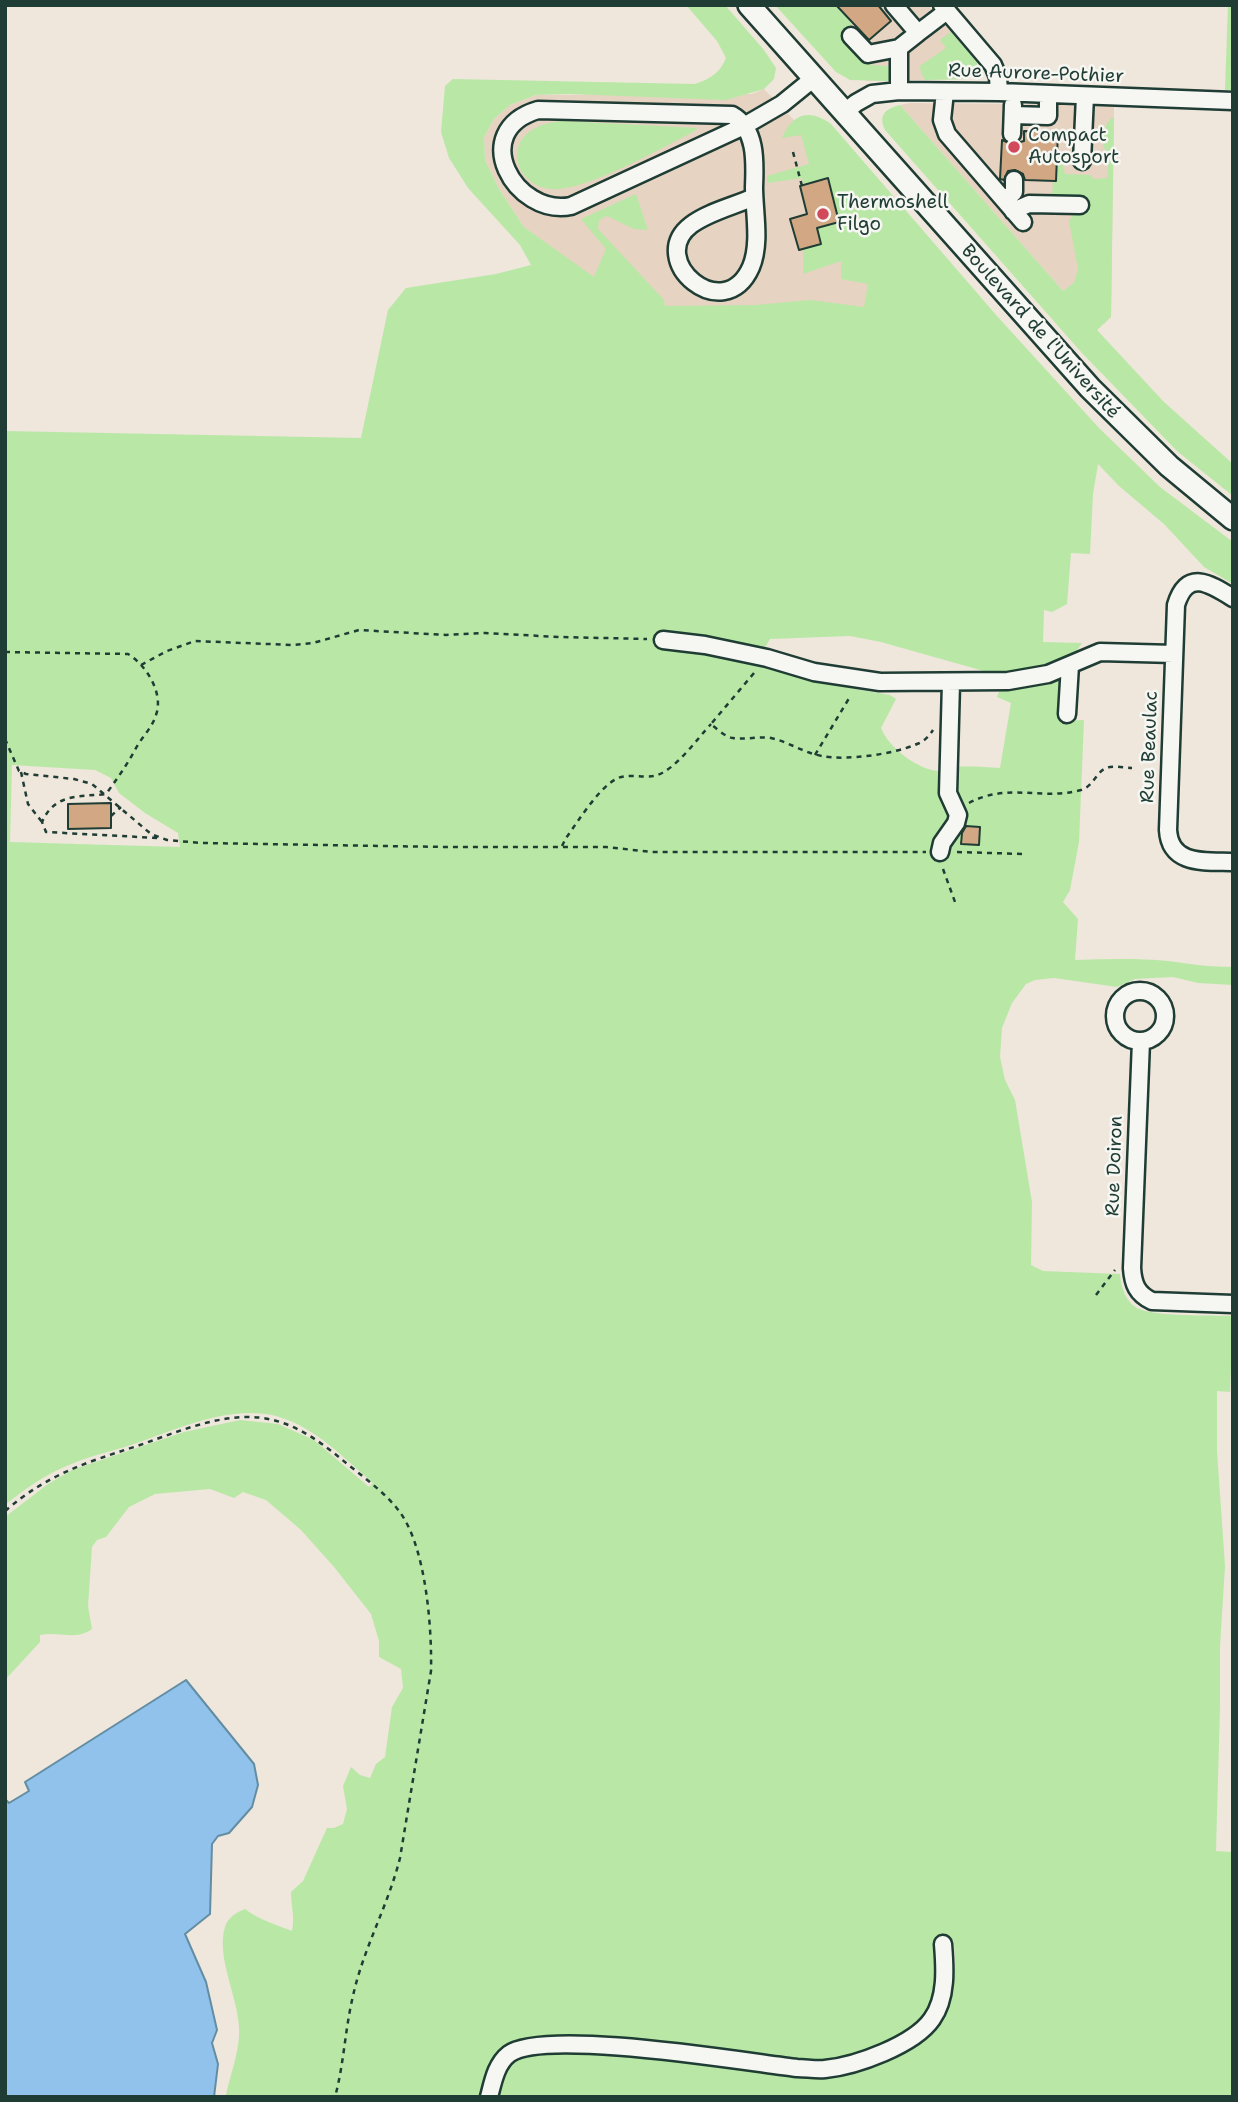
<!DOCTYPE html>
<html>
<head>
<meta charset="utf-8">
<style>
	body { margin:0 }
	#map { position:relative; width:1238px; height:2102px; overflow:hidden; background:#efe6dc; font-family:"Shantell Sans",sans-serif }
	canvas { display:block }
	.frame { position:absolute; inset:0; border:7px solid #1f3d34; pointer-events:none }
</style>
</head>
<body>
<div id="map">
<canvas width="1238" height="2102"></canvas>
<div class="frame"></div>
</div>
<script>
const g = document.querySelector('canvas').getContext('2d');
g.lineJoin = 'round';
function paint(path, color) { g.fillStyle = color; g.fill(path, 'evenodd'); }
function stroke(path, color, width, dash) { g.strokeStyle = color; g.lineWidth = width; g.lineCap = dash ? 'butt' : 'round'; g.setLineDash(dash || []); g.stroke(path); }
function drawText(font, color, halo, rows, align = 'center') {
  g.font = font + ' "Shantell Sans",sans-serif'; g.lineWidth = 5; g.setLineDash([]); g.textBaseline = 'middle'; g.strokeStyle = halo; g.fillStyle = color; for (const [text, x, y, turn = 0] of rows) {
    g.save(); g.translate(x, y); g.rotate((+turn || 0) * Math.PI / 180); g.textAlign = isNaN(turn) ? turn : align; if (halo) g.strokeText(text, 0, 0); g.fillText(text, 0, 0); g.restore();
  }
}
paint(new Path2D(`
	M798,5H928L977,62V72L968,79L866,81Z
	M764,89L794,120L965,316L665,306L594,278L524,227L499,189L485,160L484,137L494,119L510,105L536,95L752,94Z
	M910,103L1114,105L1111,317L1097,330L900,105Z`), '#e6d3c1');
paint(new Path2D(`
	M686,5H725L764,50L776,68L774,79L764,89L726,100L569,94L536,95L510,105L494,119L484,137L485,160L499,189L524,227L594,277L606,249L581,219L636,194L648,230L634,229L607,216L599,220L598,229L664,300L665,306L756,305L810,300L864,307L868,284L841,279V261L803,274V249L821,243L817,228L839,222L828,179L804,185L802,178L767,183V176L809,164L801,135L782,138C792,114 809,108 831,124L997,316L1099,428L1160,487L1233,542V584L1204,567L1164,524L1119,486L1098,464L1093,494L1090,554L1071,553L1067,604L1052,612L1044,610L1043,642L1082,643L1072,658L1038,672L1045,685L1063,679L1059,721L1084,720L1079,842L1070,890L1063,902L1078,919L1075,960C1106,959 1137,958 1168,961C1190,964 1210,967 1233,967V985L1198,983L1173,977L1135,979L1117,987L1054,978L1035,980L1026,984L1012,1003L1002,1028L1000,1057L1005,1080L1015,1100L1032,1202L1031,1265L1043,1271L1120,1274C1121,1287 1125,1301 1137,1308C1155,1317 1211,1315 1233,1316L1230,1392L1217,1391V1451L1225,1566L1220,1646V1707L1216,1851L1233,1852V2097H494C498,2084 501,2068 512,2060C527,2049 542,2053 559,2053C566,2053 573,2050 580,2050C597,2048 616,2050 633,2052C729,2060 838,2102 922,2037C950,2014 960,1975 953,1940L946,1936L936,1943L933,1999L924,2020L909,2033L879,2050L824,2064L737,2057L665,2045L534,2036L513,2044L498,2057L490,2068L483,2097L226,2095C230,2076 238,2055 239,2036C241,2001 215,1959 225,1927C228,1917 236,1913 245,1909C257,1919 277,1925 292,1931C295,1917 291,1906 291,1892L303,1881L327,1828H334L343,1824L347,1809L343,1786L351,1767L360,1775L370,1778L376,1764L385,1757L392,1707L403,1688L401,1669L379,1657V1641L371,1614L334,1567L301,1530L266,1500L243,1492L234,1498L210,1489L155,1494L129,1507L106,1537L97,1540L92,1547L88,1606L92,1629C76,1641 58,1631 40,1635V1642L5,1680V1517L48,1484L72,1470L184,1432L240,1420L278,1424L314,1440L369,1487L373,1483C344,1458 314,1426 276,1416C226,1404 172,1432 125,1447C108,1452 90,1456 74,1463C49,1472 26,1488 5,1505V431L361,438L388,310L406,288L496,274L531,265L520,245L468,188L449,158L441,132L445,86L453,79L695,84C710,79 720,73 726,58L717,41ZM850,636L881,642L1005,677L997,697L1011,703L1000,768C985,767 970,766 956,767C951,767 946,771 940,771C919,771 888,747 881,728L896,699L890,695L850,688L756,663L770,639ZM12,765L95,770L111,778L119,793L145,813L178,833L180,847L10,842Z
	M775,5H836L852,24L841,34L866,64L892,67V73L888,81L850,80L836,72Z
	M1228,5H1233V90H1225Z
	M951,32L977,62V72L968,79L925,80L921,73L920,66L946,48L940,40Z
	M900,105L1063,291L1074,283L1078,269L1069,221L1073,215L1085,211V196H1052L1053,181H1056L1057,144L1065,174L1090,175L1094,179L1107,178L1109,158C1101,148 1101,123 1114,117L1111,317L1097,330L1164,402L1233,464V496L1177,451L1082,353L885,130C878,115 885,109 900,105Z
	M562,121L698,128L693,132C659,149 595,186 559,189C513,193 493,127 562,121Z`), '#b9e8a6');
const water = new Path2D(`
	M186,1680L254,1764L258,1785L252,1807L229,1833L218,1836L212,1844L210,1914L185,1934L206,1982L217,2030L212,2043L218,2064L214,2097H5V1799L9,1803L29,1791L25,1782Z`);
paint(water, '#90c2ec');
stroke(water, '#638da2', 2);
const building = new Path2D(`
	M836,5H878L891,21L869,40Z
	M1024,131L1058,132L1056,181L1025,180L1023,174L1015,170L1008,171L1004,180L1000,179L1002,140L1012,144L1024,141Z
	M828,178L839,222L817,228L821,244L799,250L790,219L807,214L800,186Z
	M111,803V828L68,829V804Z
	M966,826L980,827L979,845L961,844L962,833Z`);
paint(building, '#d1a883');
stroke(building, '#1f3d34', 2);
const minor = new Path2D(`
	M894,5L918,33L947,11
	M942,5L993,65L998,77L999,92
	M851,36L868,54L899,48
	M899,91V48L918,33
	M945,92L942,120L947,134L1023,222
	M844,113L856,103L872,94L899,91L999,92L1233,101
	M1013,115L1048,116V94
	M1012,134L1013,105
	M1082,161L1085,96
	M754,197C734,206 708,212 691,225C645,260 724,328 751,267C761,243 754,212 754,187C755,163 757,129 732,115L538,110C467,131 515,217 571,206L744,126L782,104L814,78
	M1005,201L1014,192V180
	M1013,211L1029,204L1080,205
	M1233,598C1209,583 1187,569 1176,605L1168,830C1170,866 1206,861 1233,862
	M663,640L705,645L767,658L814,672L880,682L1008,681L1048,674L1100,652L1174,654
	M1067,714L1070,665
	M940,852L942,843L956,823L958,815L948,793L951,683
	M1115 1016a25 25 0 1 1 50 0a25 25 0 1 1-50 0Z
	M1141,1041L1132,1268C1133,1284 1137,1294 1152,1301L1233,1304
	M489,2097C493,2082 496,2064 509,2054C544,2028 746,2062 797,2068C806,2068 816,2070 825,2069C856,2066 914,2045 932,2019C947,1998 945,1968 943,1944`);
const major = new Path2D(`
	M749,5L1090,388L1169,466L1233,519`);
stroke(minor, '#1f3d34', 21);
stroke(major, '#1f3d34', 26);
stroke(new Path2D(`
	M793,152L802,186
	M5,652L128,654C146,665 164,693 156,715C152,728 142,737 136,748C127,765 117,779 106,794C79,797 55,793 42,822L46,832L158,838
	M141,665L167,651L195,641L292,645L313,643L359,630L446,635L485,633L559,637L647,639
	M754,673L711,724C717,729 725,737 733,738C745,740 758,736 771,738C789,742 804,753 822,756C845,761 895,754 917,744C925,741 929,736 933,730
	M5,739L19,771L26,774L74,779L92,784L151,834L167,840L201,843L446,847H606L652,852H926
	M815,755L851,695
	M21,772L28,804L42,822
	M969,803C1008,782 1042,801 1081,790C1095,786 1096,769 1110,767C1117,766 1125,768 1132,768
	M111,816L121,807
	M562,846L566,838C579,820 598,789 616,779C627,773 642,778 654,776C674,772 697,739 711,724
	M957,852L1023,854
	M943,869L955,902
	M1105,1213L1119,1214
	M1096,1295L1115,1270
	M5,1511C48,1474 85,1463 137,1446C172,1434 208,1418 245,1417C283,1416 312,1435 340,1458C359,1474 384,1491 399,1511C426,1546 432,1628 431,1671L400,1858C388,1906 363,1949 353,1996C345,2029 344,2064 335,2097`), '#1f3d34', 2.5, [5, 5]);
stroke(minor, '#f6f6f2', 16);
stroke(major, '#f6f6f2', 21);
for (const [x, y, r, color] of [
	[1014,147,7,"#d1495b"],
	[823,214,7,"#d1495b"]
]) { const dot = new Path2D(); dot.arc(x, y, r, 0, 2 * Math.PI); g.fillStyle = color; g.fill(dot); stroke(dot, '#f6f6f2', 2.5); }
drawText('19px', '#1f3d34', '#f6f6f2', [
	["Rue Aurore-Pothier",1036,74,2],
	["Boulevard de l'Université",1040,332,48],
	["Rue Beaulac",1150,747,-88],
	["Rue Doiron",1115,1166,-88]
]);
drawText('19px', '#1f3d34', '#f6f6f2', [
	["Compact",1028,136],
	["Autosport",1028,158],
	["Thermoshell",837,203],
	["Filgo",837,225]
], 'left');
</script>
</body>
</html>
